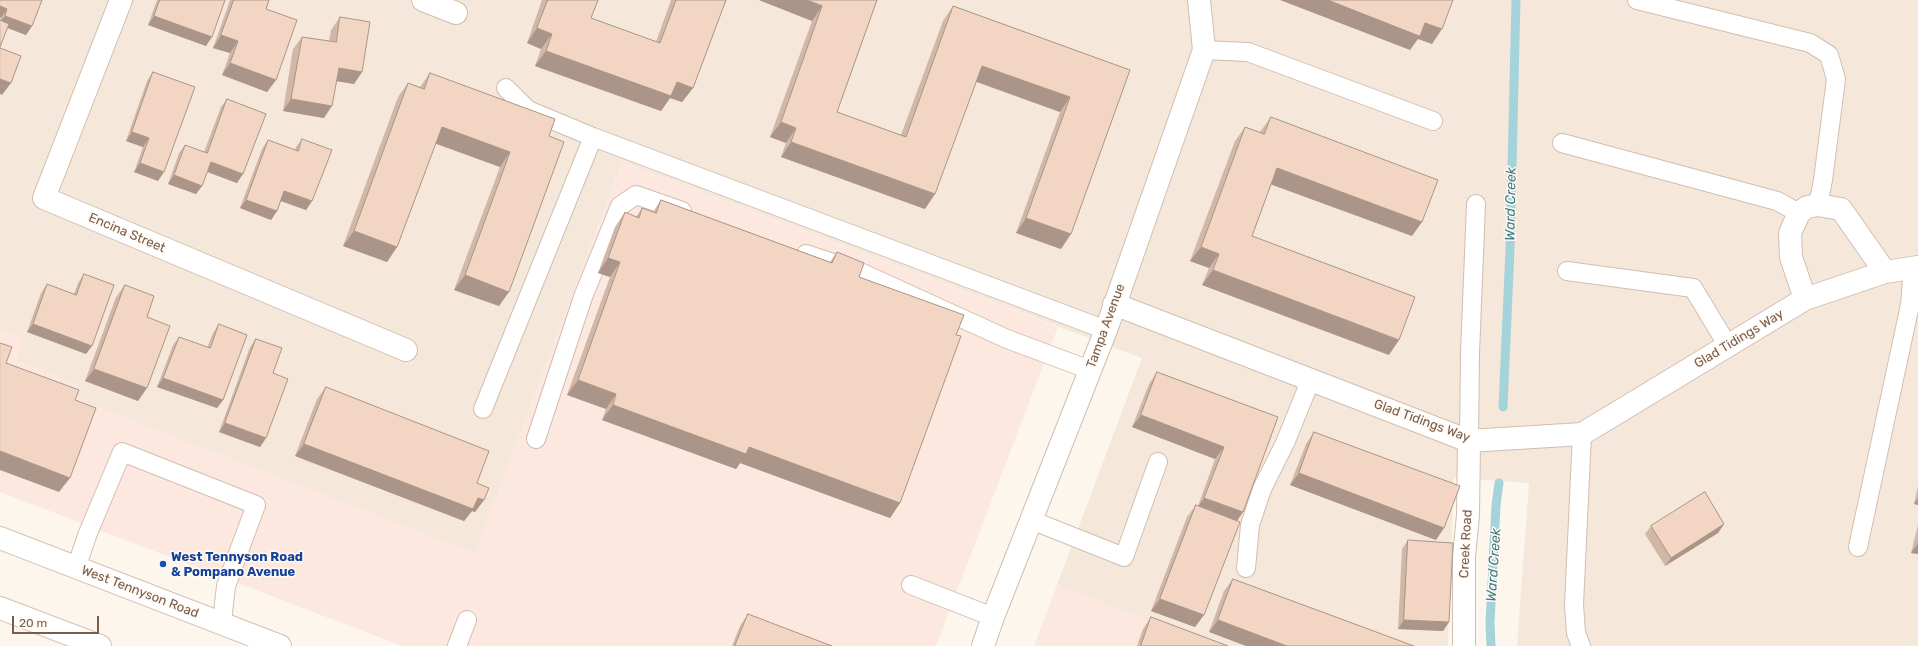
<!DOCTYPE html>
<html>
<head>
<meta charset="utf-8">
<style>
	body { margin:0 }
	#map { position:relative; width:1918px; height:646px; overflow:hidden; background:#fdf6ec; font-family:Rubik,sans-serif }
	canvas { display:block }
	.scale { position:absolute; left:12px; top:616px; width:87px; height:18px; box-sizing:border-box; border:2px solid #7a5c4d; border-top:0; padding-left:5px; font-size:12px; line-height:14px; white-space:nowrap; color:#7a5c4d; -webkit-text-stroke:3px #fffaf3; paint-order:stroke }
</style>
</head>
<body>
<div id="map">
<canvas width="1918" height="646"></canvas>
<div class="scale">20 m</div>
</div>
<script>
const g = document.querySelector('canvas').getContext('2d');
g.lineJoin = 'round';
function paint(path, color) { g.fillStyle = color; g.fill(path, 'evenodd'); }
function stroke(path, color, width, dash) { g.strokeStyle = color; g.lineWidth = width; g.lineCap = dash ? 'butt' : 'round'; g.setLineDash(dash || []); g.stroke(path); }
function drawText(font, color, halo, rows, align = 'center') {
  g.font = font + ' Rubik,sans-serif'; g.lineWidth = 3; g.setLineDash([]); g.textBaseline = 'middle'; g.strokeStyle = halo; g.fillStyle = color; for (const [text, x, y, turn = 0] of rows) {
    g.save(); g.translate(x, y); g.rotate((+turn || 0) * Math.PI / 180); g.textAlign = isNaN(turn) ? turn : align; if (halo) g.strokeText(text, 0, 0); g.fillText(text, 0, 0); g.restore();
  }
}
paint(new Path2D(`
	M0,0H1918V646H1517L1529,483L1454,478L1448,646H1211L1057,585L1142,358L622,162L475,554L74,398L78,385L15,361L23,338L0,330Z`), '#f5e8da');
paint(new Path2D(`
	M622,162L1058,327L936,646H402L0,492V330L23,338L15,361L78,385L74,398L475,553Z
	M1057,585L1211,646H1034Z`), '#fde8e0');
stroke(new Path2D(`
	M1503,407L1510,249L1516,0
	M1491,646L1490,623L1496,505L1499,483`), '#a5d3da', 9);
const service = new Path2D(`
	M1637,0L1810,43L1829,55L1836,79L1823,180L1818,205
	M1204,50L1248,52L1433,121
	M506,88L528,110L593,137L1106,330
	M1562,143L1777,201L1799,213
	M806,254L860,272L1007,339L1090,370
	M1567,271L1693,288L1728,346
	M483,409L593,137
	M536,439L583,297L620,206L636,195L682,211
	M1469,441L1470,353L1476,204
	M1031,520L1124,557L1158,462
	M1858,547L1910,305L1913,267
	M76,568L88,533L122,452L256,505L226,586L222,622
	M1246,568L1250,525L1262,489L1285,443L1311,379
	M911,585L993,617
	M457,646L467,620
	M1581,646L1576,633L1574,605L1582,434`);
const minor = new Path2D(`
	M121,0L44,198L406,350
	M423,0L456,13
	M1805,299L1791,257L1790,233L1799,213L1807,207L1818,205L1841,209L1885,272
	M1114,304L1469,441L1582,434L1805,299L1885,272L1918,267
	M1464,646V557L1468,515L1469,441`);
const tertiary = new Path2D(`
	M983,646L993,617L1106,330L1204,50L1199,0`);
const secondary = new Path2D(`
	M0,538L280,646
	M0,608L100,646`);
stroke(service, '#d1beb0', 20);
stroke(minor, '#d1beb0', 24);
stroke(tertiary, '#d1beb0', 24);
stroke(secondary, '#d6c0b0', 24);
stroke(service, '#fff', 18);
stroke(minor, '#fff', 22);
stroke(tertiary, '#fff', 22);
stroke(secondary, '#fff', 22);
paint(new Path2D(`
	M0,0L32,26L26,35L7,28L0,20L1,18L0,17Z
	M157,0H225L206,46L148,25Z
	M230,0H269L266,9L276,80L267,92L222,75L230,53L213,48Z
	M542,0H598L591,18L656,42L671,0H726L693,88L682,102L670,98L661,111L535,66L541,49L527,43Z
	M759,0H877L837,112L901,135L943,21L953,6L1130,70L1061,249L1016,233L1060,112L976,82L925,209L781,157L786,143L770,137L812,21Z
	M340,17L362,72L354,84L336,81L324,118L283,111L293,49L302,37L329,41L331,30Z
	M153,72L158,181L134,172L143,147L126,141L147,81Z
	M430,73L549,136L499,306L454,290L500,167L436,143L397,247L387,262L343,246L398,97L408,83L420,87Z
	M227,99L237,183L207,172L202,186L196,194L168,184L179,153L185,145L204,152L221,107Z
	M1271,117L1412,236L1271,184L1252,236L1389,355L1202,285L1209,268L1190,261L1235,141L1245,127L1260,132Z
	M302,139L312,201L306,210L281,201L277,211L271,220L240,208L262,149L268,140L295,150L296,147Z
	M661,200L830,262L837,252L859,277L956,335L900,503L890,518L740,463L736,469L602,420L606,409L567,395L610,277L598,273L615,227L625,212L636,217L642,208L653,212Z
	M84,274L86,354L27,332L41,293L47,284L74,294L78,283Z
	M125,285L147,317L138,401L85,381L116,297Z
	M219,324L223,400L217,408L157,387L173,345L179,337L207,348L213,333Z
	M256,339L273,373L266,438L260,447L219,432L250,347Z
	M1157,372L1278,417L1195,627L1151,611L1187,517L1196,505L1198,506L1215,459L1132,427L1149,384Z
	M326,387L477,483L484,500L475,512L472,511L464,521L295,456L317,399Z
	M1314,432L1436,540L1290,485L1306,444Z
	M1918,486V505L1914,504Z
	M1724,524L1718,533L1665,566L1645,534L1651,526Z
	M1918,525V554L1911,553Z
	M1408,540L1449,622L1443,631L1398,629L1402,549Z
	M1233,579L1414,646L1209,632L1224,591Z
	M748,614L832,646H732L740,626Z
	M1151,617L1228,646H1137L1143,629Z`), '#d1b7a8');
paint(new Path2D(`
	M759,0H807L822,6L812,21Z
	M1280,0H1328L1425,23L1442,29L1432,44L1418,39L1410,50Z
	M0,6L7,9L1,18L0,17Z
	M5,16L32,26L26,35L0,25V22Z
	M154,16L212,37L206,46L148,25Z
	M537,28L552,34L541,49L527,43Z
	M221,35L238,41L230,53L213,48Z
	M546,51L677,82L693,88L682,102L670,98L661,111L535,66Z
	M230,63L276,80L267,92L222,75Z
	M982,66L1070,97L1060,112L972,80Z
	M339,68L362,72L354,84L330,80Z
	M0,79L11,83L2,95L0,94Z
	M291,99L332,106L324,118L283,111Z
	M781,122L796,128L786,143L770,137Z
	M442,127L510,152L500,167L431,142Z
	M132,132L149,138L143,147L126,141Z
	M791,142L935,194L925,209L781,157Z
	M211,162L243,174L237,183L205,171Z
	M140,163L164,172L158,181L134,172Z
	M1277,168L1422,222L1412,236L1267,183Z
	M174,175L202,186L196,194L168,184Z
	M284,191L312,201L306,210L278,200Z
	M246,200L277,211L271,220L240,208Z
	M1026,218L1071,234L1061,249L1016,233Z
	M354,231L397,247L387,262L343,246Z
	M1201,247L1219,254L1209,268L1190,261Z
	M608,258L620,262L610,277L598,273Z
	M1213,270L1399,340L1389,355L1202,285Z
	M465,275L509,292L499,306L454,290Z
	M33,324L92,346L86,354L27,332Z
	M94,369L147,388L138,401L85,381Z
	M163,378L223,400L217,408L157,387Z
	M578,380L616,394L606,409L567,395Z
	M613,405L749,447L900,503L890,518L740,463L736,469L602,420Z
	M1141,415L1224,447L1215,459L1132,427Z
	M225,423L266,438L260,447L219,432Z
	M304,444L478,498L484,500L475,512L472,511L464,521L295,456Z
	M0,451L70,478L59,492L0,470Z
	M1299,473L1444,528L1436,540L1290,485Z
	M1204,498L1243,512L1235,524L1196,510Z
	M1918,498V505L1914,504Z
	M1724,524L1718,533L1665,566L1671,558Z
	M1918,543V554L1911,553Z
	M1160,599L1204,615L1195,627L1151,611Z
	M1218,620L1287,646H1246L1209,632Z
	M1404,620L1449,622L1443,631L1398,629Z`), '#aa9588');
const building = new Path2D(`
	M0,0H42L32,26L5,16L7,9L0,6Z
	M160,0H225L212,37L154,16Z
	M234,0H269L266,9L297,20L276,80L230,63L238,41L221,35Z
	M548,0H598L591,18L660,43L676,0H726L693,88L677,82L671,96L546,51L552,34L537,28Z
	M807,0H877L837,112L906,137L953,6L1130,70L1071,234L1026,218L1070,97L982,66L935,194L791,142L796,128L781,122L822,6Z
	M1328,0H1453L1442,29L1425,23L1420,36Z
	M340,17L370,22L362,72L339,68L332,106L291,99L302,37L336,42Z
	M0,20L9,24L0,47Z
	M0,48L21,56L11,83L0,79Z
	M153,72L195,87L164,172L140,163L149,138L132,132Z
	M430,73L555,119L549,136L564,142L509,292L465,275L510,152L442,127L397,247L354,231L408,83L424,89Z
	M227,99L266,114L243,174L211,162L202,186L174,175L185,145L207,153Z
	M1271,117L1438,180L1422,222L1277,168L1252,236L1415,297L1399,340L1213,270L1219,254L1201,247L1245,127L1264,134Z
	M302,139L332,150L312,201L284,191L277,211L246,200L268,140L298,151Z
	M661,200L832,263L837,252L864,263L859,277L964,315L956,335L961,336L900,503L749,447L746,454L613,405L616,394L578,380L620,262L608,258L625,212L639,218L642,208L656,213Z
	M84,274L114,285L92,346L33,324L47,284L76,295Z
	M125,285L154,296L147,317L170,326L147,388L94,369Z
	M219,324L247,335L223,400L163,378L179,337L210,348Z
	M256,339L282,348L273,373L288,379L266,438L225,423Z
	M0,343L12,347L6,363L79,390L75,400L96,408L70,478L0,451Z
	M1157,372L1278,417L1243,512L1204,498L1224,447L1141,415Z
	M326,387L489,451L477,483L489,488L484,500L478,498L473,509L304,444Z
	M1314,432L1460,486L1444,528L1299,473Z
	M1705,492L1724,524L1671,558L1651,526Z
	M1196,505L1240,522L1204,615L1160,599Z
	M1408,540L1453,543L1449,622L1404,620Z
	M1233,579L1414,646H1287L1218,620Z
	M748,614L832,646H735Z
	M1151,617L1228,646H1141Z`);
paint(building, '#f3d5c3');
stroke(building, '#aa9588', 1);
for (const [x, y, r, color] of [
	[163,564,4,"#1a4fb4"]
]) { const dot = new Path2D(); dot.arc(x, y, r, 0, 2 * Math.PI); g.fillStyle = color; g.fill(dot); stroke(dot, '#fffaf3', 1.5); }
drawText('13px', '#7a5c4d', '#fffaf3', [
	["Encina Street",127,233,23],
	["Tampa Avenue",1106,326,-70],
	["Glad Tidings Way",1739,339,-31],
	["Glad Tidings Way",1422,421,20],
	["Creek Road",1466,544,-87],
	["West Tennyson Road",140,592,21]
]);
drawText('bold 13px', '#164399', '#fffaf3', [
	["West Tennyson Road",171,557],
	["& Pompano Avenue",171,572]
], 'left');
drawText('italic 14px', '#437c86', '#fffaf3', [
	["Ward Creek",1511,204,-89],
	["Ward Creek",1494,565,-86]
]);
</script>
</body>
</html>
